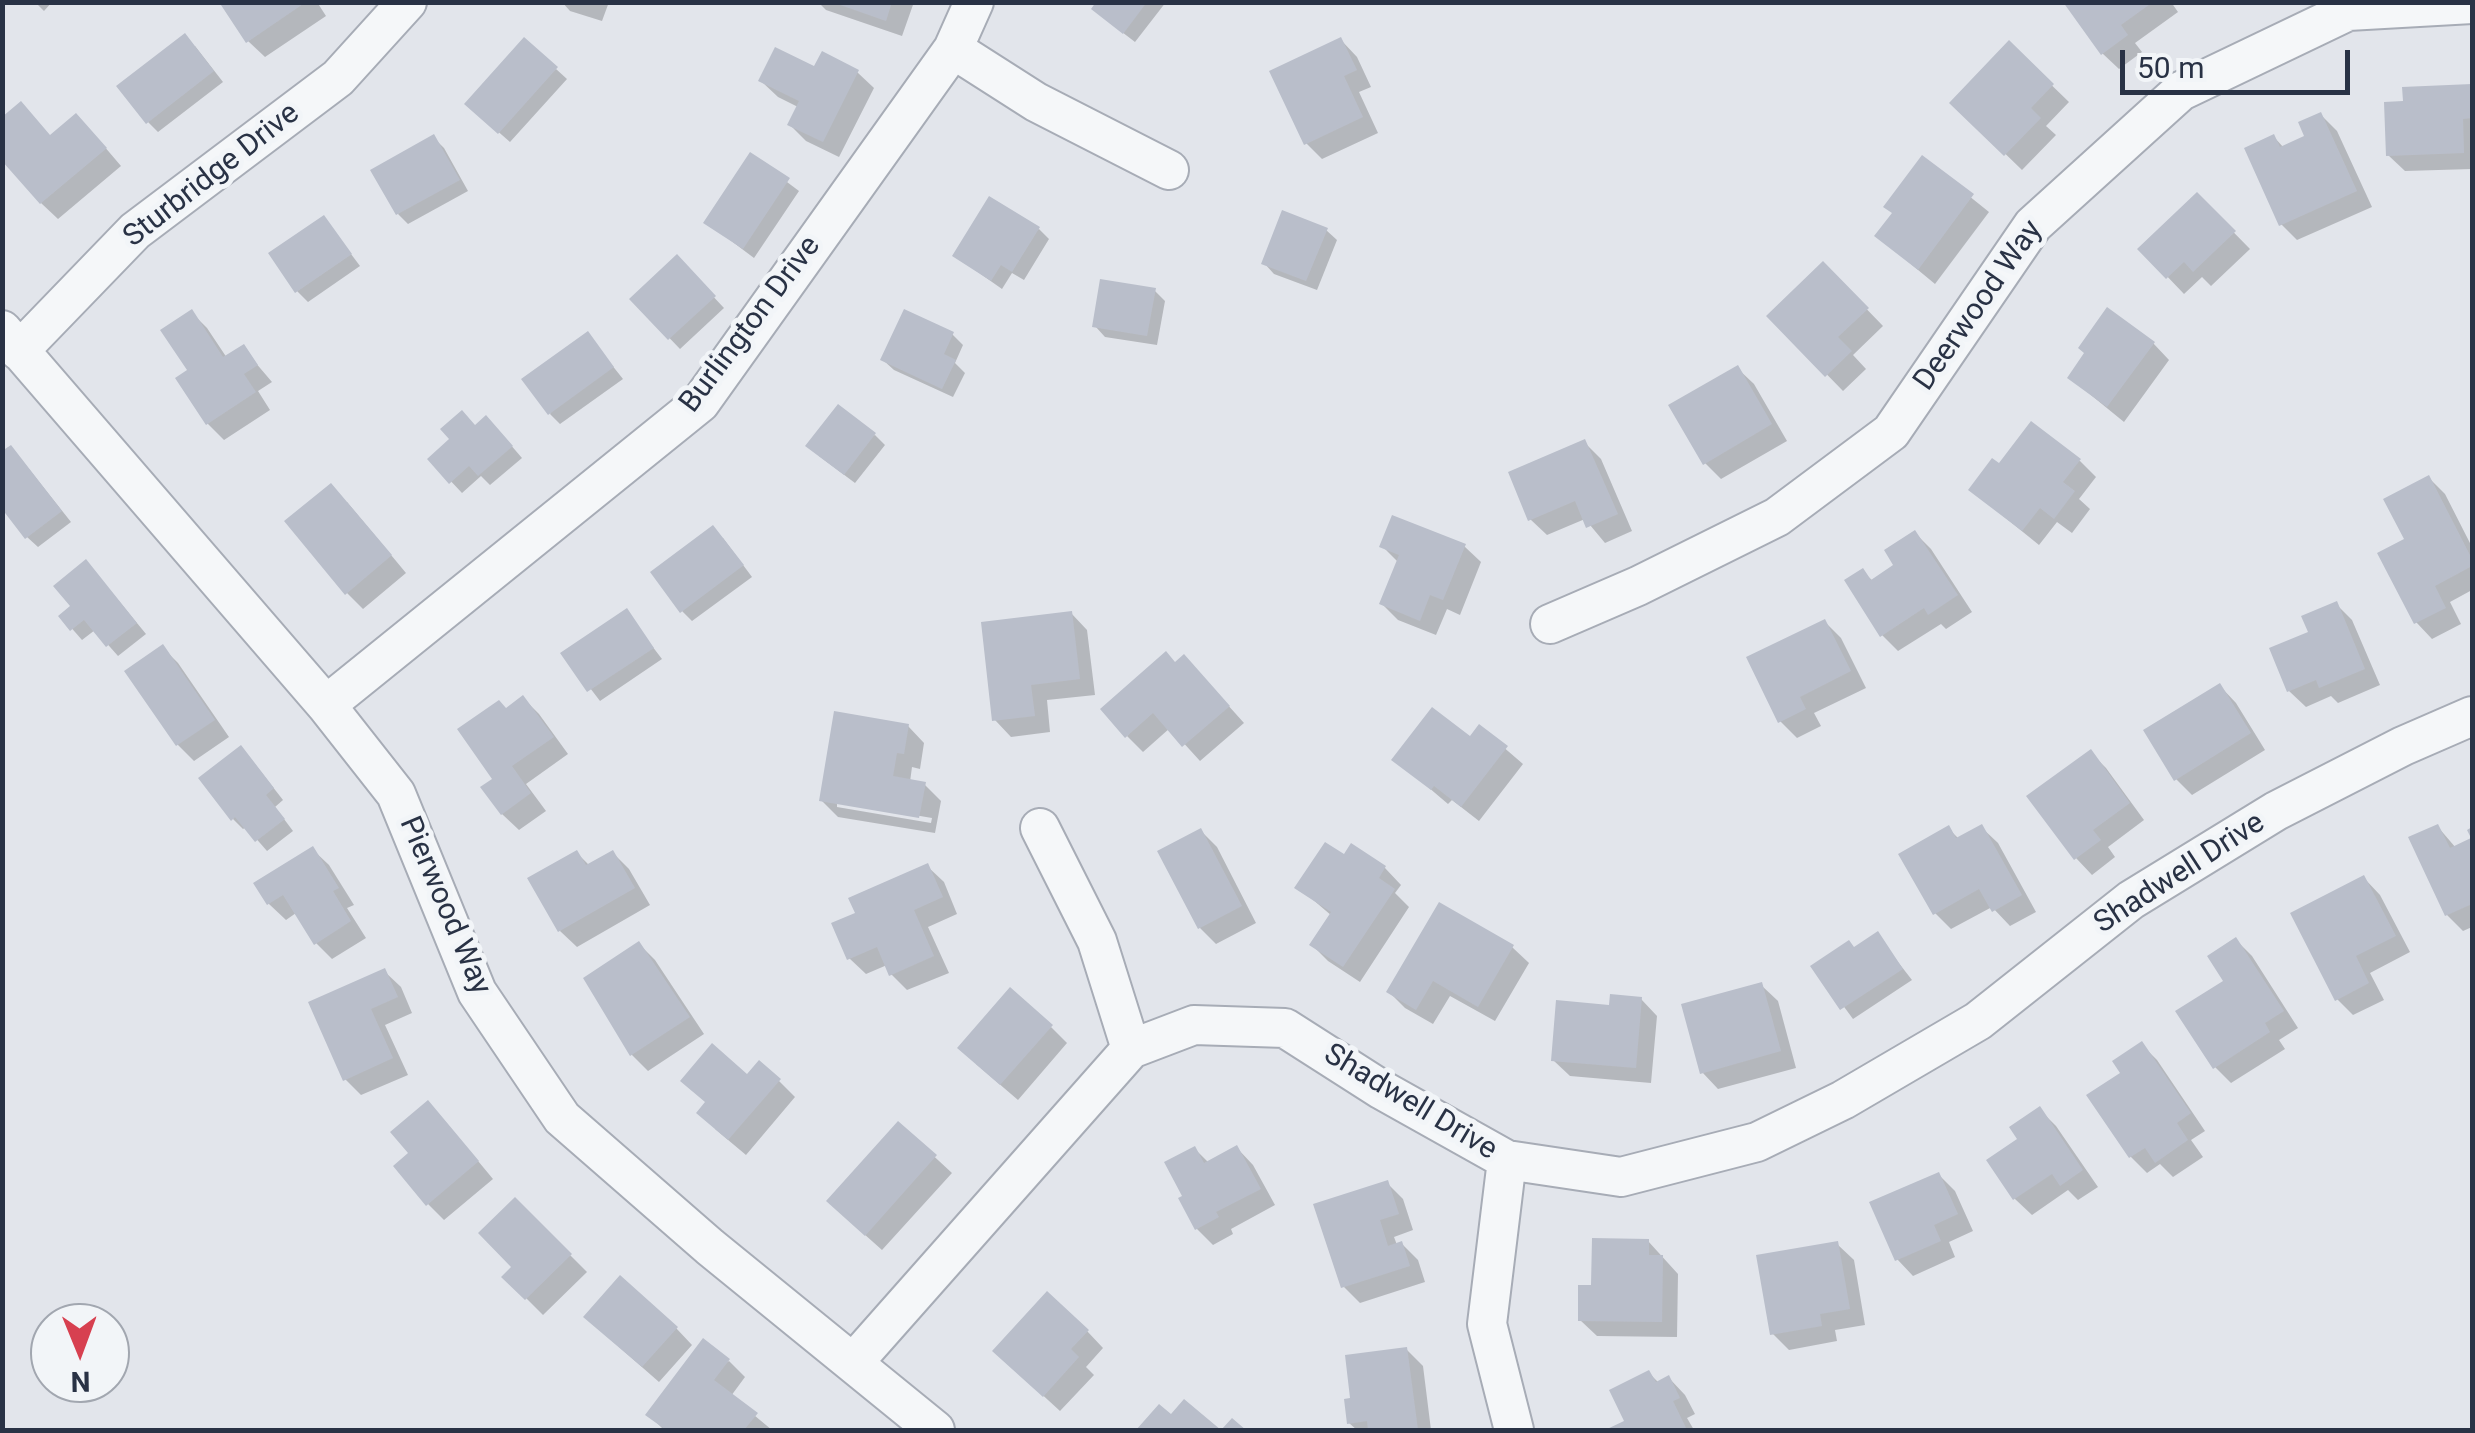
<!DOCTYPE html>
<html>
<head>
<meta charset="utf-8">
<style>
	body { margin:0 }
	#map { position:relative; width:2475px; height:1433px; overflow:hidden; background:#e2e5eb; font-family:Roboto,sans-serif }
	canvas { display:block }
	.frame { position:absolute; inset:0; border:5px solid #293245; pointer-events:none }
	.north { position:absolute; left:30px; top:1303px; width:100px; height:100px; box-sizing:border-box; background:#f2f5f8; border:2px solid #a2a7b0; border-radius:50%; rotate:179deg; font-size:28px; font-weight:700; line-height:40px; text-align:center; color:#293245 }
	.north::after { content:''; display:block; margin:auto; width:35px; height:45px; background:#d74050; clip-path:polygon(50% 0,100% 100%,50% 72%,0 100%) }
	.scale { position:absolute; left:2120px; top:50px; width:230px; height:45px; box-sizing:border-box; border:5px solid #293245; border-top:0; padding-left:12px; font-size:30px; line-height:35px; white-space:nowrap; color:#293245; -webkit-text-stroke:8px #f2f5f8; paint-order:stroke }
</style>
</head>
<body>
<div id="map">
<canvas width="2475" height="1433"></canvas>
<div class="frame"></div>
<div class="north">N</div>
<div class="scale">50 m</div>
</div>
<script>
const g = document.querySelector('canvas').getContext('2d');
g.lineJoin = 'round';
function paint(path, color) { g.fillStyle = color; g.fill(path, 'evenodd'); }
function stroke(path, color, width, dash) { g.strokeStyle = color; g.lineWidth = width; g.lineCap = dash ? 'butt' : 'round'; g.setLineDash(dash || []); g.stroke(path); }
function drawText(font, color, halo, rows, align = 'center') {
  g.font = font + ' Roboto,sans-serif'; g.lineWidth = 10; g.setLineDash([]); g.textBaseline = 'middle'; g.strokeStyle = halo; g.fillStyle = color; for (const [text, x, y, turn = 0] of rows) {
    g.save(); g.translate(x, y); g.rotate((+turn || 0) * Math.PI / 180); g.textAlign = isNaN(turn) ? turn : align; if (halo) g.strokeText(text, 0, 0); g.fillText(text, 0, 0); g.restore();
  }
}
paint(new Path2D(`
	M35,2H52L44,11Z
	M226,2H317L326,16L265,57L248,41Z
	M562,2H609L602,21L570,11Z
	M818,2H914L902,36L826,10Z
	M1099,2H1166L1135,42L1105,19Z
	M2066,2H2171L2178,12L2135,43L2142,52L2119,69L2102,53Z
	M1341,40L1357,57L1371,87L1359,92L1378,133L1322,159L1306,143Z
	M2009,44L2069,102L2046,126L2056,135L2022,170L1953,103Z
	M195,46L223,82L158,132L148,122Z
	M556,69L567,79L510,142L478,114Z
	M815,70L857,72L874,88L839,157L806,141L790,125L798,107L778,97L761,81Z
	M2472,87V169L2405,171L2388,155L2405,103V90Z
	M2321,115L2337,131L2372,207L2297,240L2281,224L2274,137L2284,148L2308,137Z
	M92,132L121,166L58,219L41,203L51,137Z
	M434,138L444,148L468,191L408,224L398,214Z
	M751,155L799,191L754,258L706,222Z
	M1923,159L1989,212L1935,284L1877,236L1894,214Z
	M2197,195L2250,249L2211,286L2202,277L2184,294L2141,249Z
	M324,218L360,266L308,302L297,291Z
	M1039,229L1049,239L1024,280L1012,273L1002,289L955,256Z
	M1326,230L1337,240L1317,290L1274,274L1264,263Z
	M677,258L724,308L680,349L632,299Z
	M1823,264L1883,326L1853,355L1866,369L1843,391L1770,316Z
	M1154,290L1165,301L1157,345L1105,337L1095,326Z
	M191,312L207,328L227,358L243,348L272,382L258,391L270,410L224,440L208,424L178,379L191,370Z
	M952,334L963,345L955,363L965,373L953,397L894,370L883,360Z
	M588,335L623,379L560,424L550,414Z
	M2153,343L2169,360L2124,422L2070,378Z
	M1737,368L1754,384L1787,441L1721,479L1705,463Z
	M476,428L497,429L522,458L490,485L481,476L462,493L430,459Z
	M875,435L885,445L855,483L819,456Z
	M1584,442L1601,459L1632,531L1605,543L1585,519L1547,535L1530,519Z
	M21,459L71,522L38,547L27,537Z
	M2080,461L2096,477L2079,499L2090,509L2072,533L2057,522L2039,545L1971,490L1999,466Z
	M2429,478L2445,494L2472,547V590L2450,602L2461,624L2432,639L2416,622L2407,540Z
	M347,502L406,573L363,609L347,593Z
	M1915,533L1931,549L1972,612L1946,629L1941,624L1898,651L1882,635L1862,571L1873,581L1897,566Z
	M723,538L752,577L692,621L682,611Z
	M1382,546H1464L1481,562L1460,615L1447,609L1436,635L1398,620L1382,604L1399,563Z
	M96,573L146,634L118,656L95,630L82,640L61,616L73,607Z
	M2336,604L2352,620L2380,685L2338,703L2331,696L2306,707L2289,691L2311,634Z
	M626,612L662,659L600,701L564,654Z
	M1071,613L1087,630L1095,695L1047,700L1050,732L1011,737L995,720Z
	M1825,622L1841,638L1866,688L1814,713L1821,726L1797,738L1780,721Z
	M162,647L178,663L229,737L194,761L178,745L127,671Z
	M1175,665L1200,674L1244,723L1200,761L1170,728L1143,752L1127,736Z
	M2220,686L2236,703L2265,750L2192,795L2176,779Z
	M523,698L539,714L568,754L526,784L546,811L519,830L502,814L495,780L506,710Z
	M908,726L924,743L920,769L912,767L910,782L924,784L941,801L935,833L838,817L821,800ZM837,802L932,818L931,823L837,807Z
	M1480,727L1523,764L1479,821L1452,800L1448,804L1395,759L1470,739Z
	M2090,752L2106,768L2144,820L2108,847L2115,857L2092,875L2076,858Z
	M251,759L283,800L275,807L293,831L267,851L246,827L243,829L233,819Z
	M1981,827L1998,843L2036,912L2010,926L1992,907L1951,929L1935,913L1948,828L1959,839Z
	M2438,827L2456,848L2472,840V927L2463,931L2447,915Z
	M1201,831L1217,847L1256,923L1216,944L1200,928Z
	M1352,847L1385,868L1401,885L1395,893L1409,907L1360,982L1328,961L1312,945L1332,916L1298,887L1345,857Z
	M312,849L329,865L354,905L347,908L366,938L332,959L316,943L296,913L286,920L269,904L257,883Z
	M577,853L590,866L613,853L629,869L650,905L577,947L560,931Z
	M927,866L944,882L957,914L928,927L949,973L907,990L891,974L887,965L866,974L849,958L858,915Z
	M2364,878L2380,895L2410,952L2370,973L2384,1000L2353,1015L2337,999Z
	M1877,935L1912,980L1853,1019L1814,966L1855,950Z
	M2236,940L2252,956L2298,1028L2279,1040L2285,1049L2231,1083L2215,1067L2226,982Z
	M639,944L655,960L704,1034L648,1071L632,1055Z
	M1512,947L1529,963L1495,1021L1450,996L1433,1024L1405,1008L1389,992Z
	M384,971L401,987L412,1013L385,1025L408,1075L361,1095L345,1079Z
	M1761,985L1778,1001L1796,1068L1718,1089L1702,1072Z
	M1641,999L1657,1016L1651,1083L1570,1076L1553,1060L1611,1007Z
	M1051,1027L1067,1043L1018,1100L976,1064Z
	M2141,1044L2157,1060L2205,1131L2191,1140L2203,1157L2173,1177L2160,1164L2147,1173L2131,1157L2123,1074Z
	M748,1077L779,1081L795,1097L746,1155L715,1129Z
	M2040,1110L2056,1126L2098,1187L2078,1200L2068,1190L2032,1215L2015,1199L1989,1161L2021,1139Z
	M444,1120L493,1179L444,1220L428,1204Z
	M899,1124L952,1173L882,1250L845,1217Z
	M1237,1148L1253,1165L1275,1205L1231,1229L1233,1234L1213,1245L1197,1229L1195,1149L1209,1163Z
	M1939,1175L1955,1191L1973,1231L1949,1242L1955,1257L1913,1276L1897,1259Z
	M1387,1183L1403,1199L1413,1230L1394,1237L1397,1245L1402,1244L1418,1260L1425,1282L1360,1303L1344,1287Z
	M515,1200L587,1272L543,1315L505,1277L515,1267Z
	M1648,1241L1678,1274L1677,1337L1597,1336L1580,1320L1594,1288Z
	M1837,1244L1854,1260L1865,1325L1835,1330L1837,1341L1789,1350L1772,1333Z
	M676,1328L692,1345L659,1382L603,1333Z
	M1087,1331L1103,1348L1086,1367L1094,1375L1060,1411L1012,1367Z
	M1407,1350L1423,1366L1431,1430H1357L1349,1423Z
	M729,1361L745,1377L731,1396L772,1430H664L648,1414Z
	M1649,1373L1659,1383L1669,1378L1685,1395L1695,1414L1687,1418L1694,1430H1611L1627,1423Z`), '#0003');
paint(new Path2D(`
	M219,2H306L246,43Z
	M832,2H892L886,21Z
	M1096,2H1147L1123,34L1091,9Z
	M2063,2H2153L2121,25L2128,35L2101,55Z
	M185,33L214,71L146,124L116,86Z
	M524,37L558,67L498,134L464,104Z
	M1341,37L1357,70L1344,76L1363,117L1304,145L1269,71Z
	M2009,40L2054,84L2031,108L2041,118L2004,156L1949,103Z
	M775,47L814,66L822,51L859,70L823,142L787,125L799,101L758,81Z
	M2472,84V118L2463,119L2464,153L2386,156L2384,102L2403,101L2402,87Z
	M21,101L50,135L76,113L107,148L40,204L2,161V117Z
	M2321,112L2357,191L2279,226L2244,148L2274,134L2280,147L2304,136L2298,122Z
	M434,134L460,180L396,215L370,170Z
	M750,152L790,178L743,249L703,223Z
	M1922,155L1974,194L1918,270L1874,236L1892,213L1883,207Z
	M2197,192L2236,231L2193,272L2184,262L2166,279L2137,249Z
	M989,196L1040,227L1012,272L1001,265L991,281L952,256Z
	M1282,210L1328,228L1306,281L1261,264Z
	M324,215L352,254L295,293L268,253Z
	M677,254L716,296L668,340L629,299Z
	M1823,261L1869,308L1838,337L1852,351L1825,377L1766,316Z
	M1100,279L1156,288L1147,336L1092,327Z
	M2107,307L2155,342L2107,407L2067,378L2084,353L2078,348Z
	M192,309L223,357L244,344L258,365L244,374L256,392L206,425L175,378L187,370L160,330Z
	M904,309L954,332L944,354L956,360L942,389L880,360Z
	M588,331L614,367L548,415L521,379Z
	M1738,365L1772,424L1703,465L1668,405Z
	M838,404L876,433L844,475L805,446Z
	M462,410L475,425L486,415L513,446L478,476L469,466L449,484L427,459L449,439L440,429Z
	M2031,421L2081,459L2063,482L2075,491L2054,519L2040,508L2022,531L1968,490L1992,458L1999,463Z
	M1585,439L1618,514L1586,528L1575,501L1528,521L1508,472Z
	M11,445L62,511L25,539L2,509V451Z
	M2429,475L2472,559V566L2435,586L2446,608L2414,624L2377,553L2404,539L2383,499Z
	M331,483L392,555L345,595L284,521Z
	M1392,515L1466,544L1443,600L1430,595L1420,621L1379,604L1399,555L1379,547Z
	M713,525L744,565L680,613L650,572Z
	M1915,530L1958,595L1928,615L1924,608L1880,637L1844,580L1863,568L1871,580L1893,565L1884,550Z
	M86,559L137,623L106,647L84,620L70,631L58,616L70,606L53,586Z
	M2337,601L2365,669L2319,688L2316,680L2287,692L2269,648L2308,632L2301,616Z
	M627,608L654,648L587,692L560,653Z
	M1072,611L1080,679L1031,685L1035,716L992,721L981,622Z
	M1825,619L1851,671L1800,697L1806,709L1778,723L1746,657Z
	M163,644L215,720L176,746L124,671Z
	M1166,651L1175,662L1184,654L1230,706L1182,747L1153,713L1125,738L1100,709Z
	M2220,683L2251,733L2174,781L2143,730Z
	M523,695L554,737L512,766L531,793L501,815L480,787L492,779L457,729L499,700L506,708Z
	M1432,707L1470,736L1479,724L1508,746L1461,807L1434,786L1431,790L1391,760Z
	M834,711L909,724L904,754L897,753L893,776L926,782L919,818L819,801Z
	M241,745L274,788L266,795L285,819L255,842L235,817L231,821L198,778Z
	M2091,749L2130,803L2093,830L2101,840L2074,860L2026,796Z
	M1982,824L2022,895L1992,912L1979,889L1933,915L1898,854L1949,825L1956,838Z
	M2438,824L2450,848L2471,838L2467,830L2472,827V904L2445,916L2408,837Z
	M1201,828L1242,906L1198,929L1157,851Z
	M1325,842L1344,854L1351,843L1386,866L1379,878L1395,889L1343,967L1309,945L1331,912L1294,888Z
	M313,846L339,888L333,891L351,921L314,945L283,895L267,905L253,883Z
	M577,850L586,865L613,850L635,888L558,932L527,878Z
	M928,863L943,897L914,910L934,956L889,976L877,947L847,960L831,923L855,913L848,898Z
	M2364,875L2396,936L2356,956L2369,983L2335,1001L2290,913Z
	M1439,902L1514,945L1478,1007L1433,981L1416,1010L1386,992Z
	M1878,931L1903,969L1840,1010L1810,966L1849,940L1854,947Z
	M2236,937L2284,1011L2265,1023L2270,1032L2213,1069L2175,1011L2223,981L2207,956Z
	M639,941L690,1017L630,1056L583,978Z
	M385,968L398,997L371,1009L393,1058L343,1081L308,1002Z
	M1762,982L1781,1051L1700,1074L1681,1004Z
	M1010,987L1053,1025L1000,1085L957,1048Z
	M1610,994L1642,997L1636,1068L1551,1061L1556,1000L1609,1005Z
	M2142,1041L2191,1113L2177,1123L2188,1140L2155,1163L2145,1148L2129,1158L2086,1095L2120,1073L2112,1061Z
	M712,1043L747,1074L759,1060L781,1079L728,1140L696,1113L705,1102L680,1081Z
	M428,1100L479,1161L426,1206L393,1166L408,1153L390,1132Z
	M2040,1106L2083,1170L2060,1186L2052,1174L2013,1200L1986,1160L2017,1139L2009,1127Z
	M898,1121L937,1155L865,1236L826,1201Z
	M1237,1145L1261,1189L1216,1212L1219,1217L1195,1230L1178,1198L1182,1196L1164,1162L1195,1146L1204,1163Z
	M1939,1172L1958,1214L1934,1225L1941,1241L1895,1261L1869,1202Z
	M1388,1180L1399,1214L1380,1220L1388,1246L1402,1241L1410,1266L1341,1288L1313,1204Z
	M515,1197L572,1254L525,1300L501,1277L511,1267L478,1233Z
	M1592,1238L1649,1239V1255H1663L1662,1322L1578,1321V1285H1591Z
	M1838,1241L1850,1309L1820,1314L1822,1326L1770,1335L1756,1255Z
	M620,1275L678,1327L642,1367L583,1317Z
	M1047,1291L1089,1330L1071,1349L1079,1357L1043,1397L992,1351Z
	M703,1338L730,1359L714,1380L758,1413L744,1430H666L645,1415Z
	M1407,1347L1418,1430H1368L1367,1421L1347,1424L1344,1399L1350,1398L1345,1355Z
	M1649,1370L1656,1382L1669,1375L1680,1398L1673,1401L1687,1430H1605L1624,1421L1609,1390Z
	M1184,1399L1221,1430L1232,1418L1246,1430H1136L1159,1404L1171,1414Z`), '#b9beca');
const minor = new Path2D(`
	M953,49L1036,102L1169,170
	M2,330L326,705L396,794L477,992L562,1118L710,1247L935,1430
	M19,351L135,231L338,78L407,2
	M1550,624L1638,586L1777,517L1891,432L2033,225L2181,91L2348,11L2472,4
	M326,705L700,403L953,49L974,2
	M1040,828L1097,941L1131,1049
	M1507,1160L1487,1324L1514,1430
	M853,1363L1131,1049L1194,1025L1285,1028L1382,1090L1507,1160L1621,1177L1757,1142L1843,1100L1978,1021L2131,900L2276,811L2403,746L2472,716`);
stroke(minor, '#a7acb6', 42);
stroke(minor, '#f5f7f9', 38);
drawText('30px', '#293245', '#f2f5f8', [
	["Sturbridge Drive",212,176,-38],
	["Deerwood Way",1979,306,-55],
	["Burlington Drive",751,325,-53],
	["Shadwell Drive",2180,874,-33],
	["Pierwood Way",444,906,67],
	["Shadwell Drive",1410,1103,31]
]);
</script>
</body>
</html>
